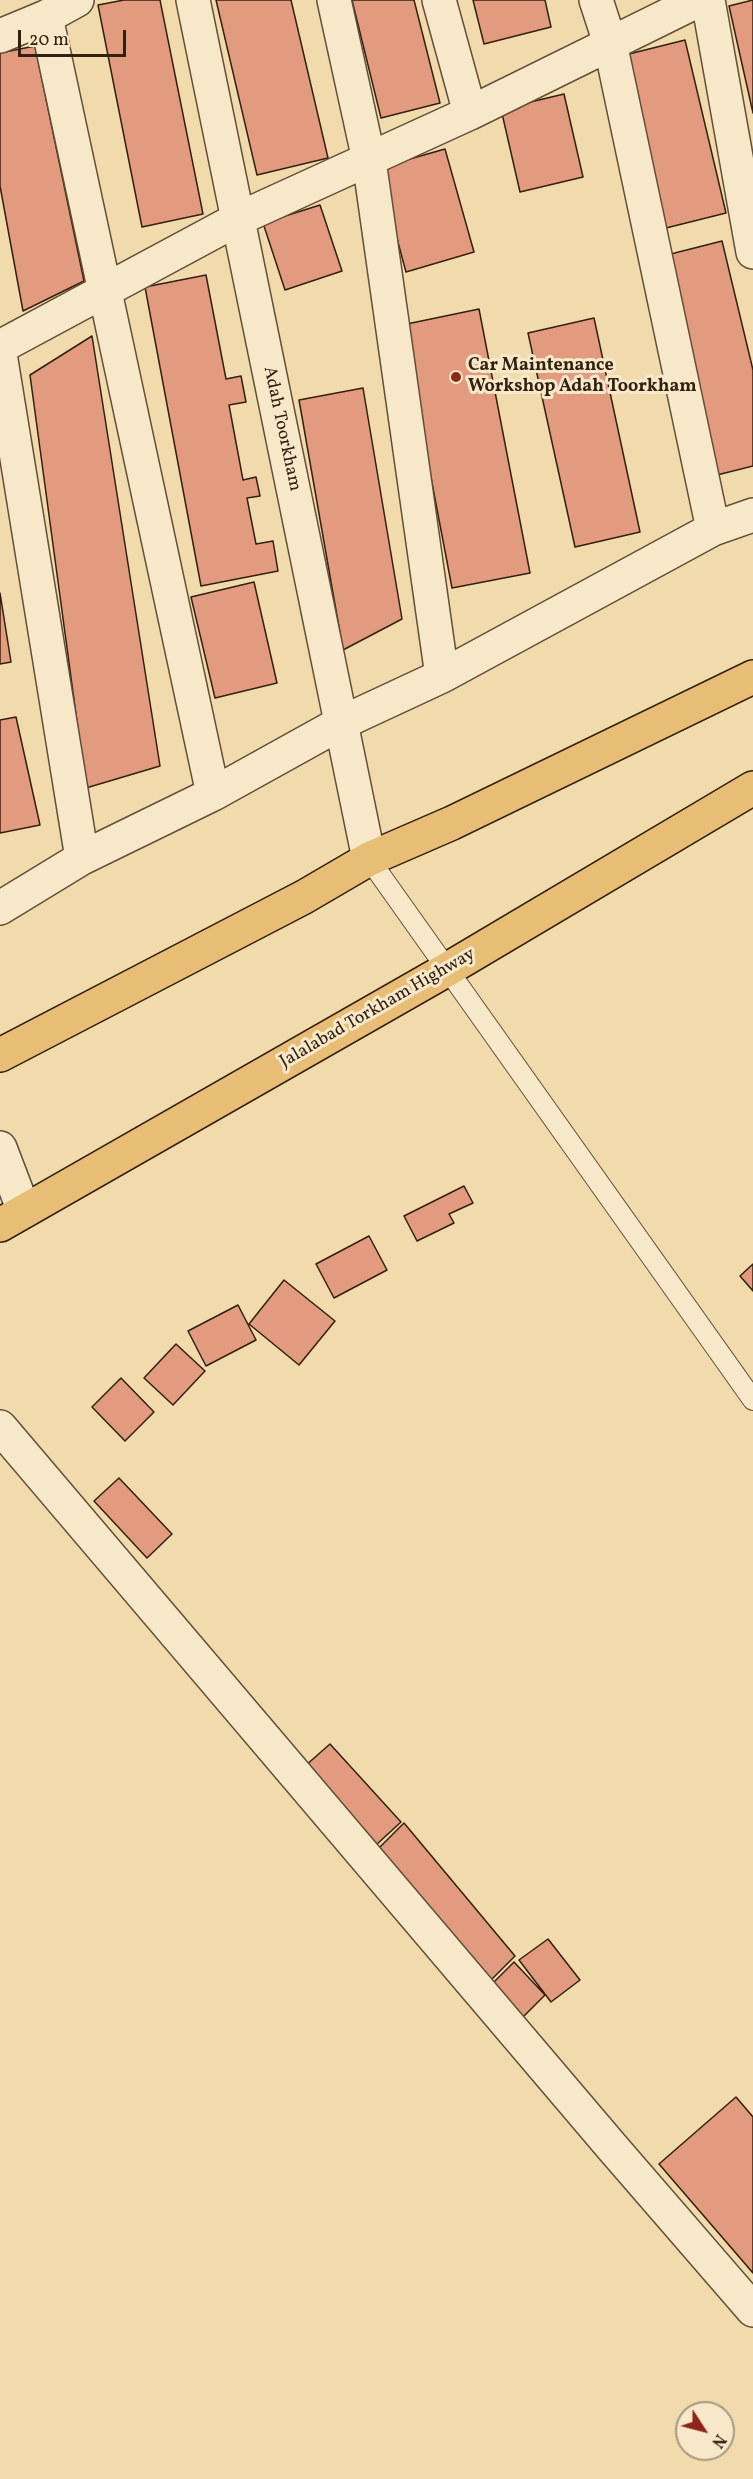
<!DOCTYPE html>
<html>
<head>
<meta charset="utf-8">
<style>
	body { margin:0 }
	#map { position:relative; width:753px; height:2479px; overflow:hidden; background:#f1dbac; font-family:Vollkorn,serif }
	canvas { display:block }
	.north { position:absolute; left:675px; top:2401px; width:60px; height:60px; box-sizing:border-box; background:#f6e8c9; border:2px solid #a8987f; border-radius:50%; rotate:126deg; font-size:16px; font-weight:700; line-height:24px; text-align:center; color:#322011 }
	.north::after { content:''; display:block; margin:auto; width:21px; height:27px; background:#8f2418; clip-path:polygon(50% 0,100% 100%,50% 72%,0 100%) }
	.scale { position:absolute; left:18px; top:30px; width:108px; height:27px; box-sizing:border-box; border:3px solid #322011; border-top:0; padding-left:8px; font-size:18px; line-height:21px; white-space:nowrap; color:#322011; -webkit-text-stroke:4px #f6e8c9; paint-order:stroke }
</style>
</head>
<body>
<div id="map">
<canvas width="753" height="2479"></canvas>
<div class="north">N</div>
<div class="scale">20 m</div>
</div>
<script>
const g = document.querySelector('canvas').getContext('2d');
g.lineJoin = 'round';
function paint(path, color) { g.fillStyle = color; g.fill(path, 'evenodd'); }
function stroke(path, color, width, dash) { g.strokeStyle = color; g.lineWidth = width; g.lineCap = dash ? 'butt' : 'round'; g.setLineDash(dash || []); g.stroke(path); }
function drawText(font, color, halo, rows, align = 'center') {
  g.font = font + ' Vollkorn,serif'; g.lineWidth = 6; g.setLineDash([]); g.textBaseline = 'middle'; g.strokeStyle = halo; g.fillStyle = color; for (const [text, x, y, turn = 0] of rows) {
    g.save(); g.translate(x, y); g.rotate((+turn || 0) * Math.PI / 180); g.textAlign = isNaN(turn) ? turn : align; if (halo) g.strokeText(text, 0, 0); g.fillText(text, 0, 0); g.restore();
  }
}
const building = new Path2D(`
	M124,0H160L203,214L142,227L98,5Z
	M216,0H291L328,158L257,175Z
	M352,0H414L440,103L381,118Z
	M473,0H545L551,27L484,44Z
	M753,0V113L729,6Z
	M685,40L726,213L662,229L621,56Z
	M35,46L84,281L23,311L0,186V53Z
	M564,94L583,177L520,192L501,109Z
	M445,149L474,252L406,272L378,168Z
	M320,205L342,271L285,290L263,223Z
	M722,241L753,370V466L713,476L659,257Z
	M206,275L226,379L241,376L246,402L229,405L243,480L256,477L260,496L247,498L256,544L273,541L278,571L201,586L145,287Z
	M479,309L530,573L452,588L402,325Z
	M594,318L640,532L575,547L528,333Z
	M92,336L160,766L86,788L30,375Z
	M363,388L402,619L343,650L299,400Z
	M254,582L277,683L215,698L191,597Z
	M0,593L11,662L0,664Z
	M16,717L40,825L0,833V720Z
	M464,1186L473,1203L449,1214L454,1223L417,1241L404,1216Z
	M369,1236L387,1270L334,1298L316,1264Z
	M753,1264V1291L740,1276Z
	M284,1280L335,1321L299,1365L249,1324Z
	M238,1305L256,1340L206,1366L188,1331Z
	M176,1344L205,1371L173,1405L144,1378Z
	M121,1378L154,1412L125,1441L92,1407Z
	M119,1478L172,1534L147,1558L94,1501Z
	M330,1744L401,1822L376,1845L305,1766Z
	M404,1823L515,1956L491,1980L379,1848Z
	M548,1939L580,1980L551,2002L519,1960Z
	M514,1962L545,1995L523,2017L492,1984Z
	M736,2097L753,2117V2273L659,2164Z`);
paint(building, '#e29b7f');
stroke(building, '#322011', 1.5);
const lane = new Path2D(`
	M369,859L753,1400`);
const street = new Path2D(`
	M193,0L369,859
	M334,0L369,160L442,676
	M439,0L470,113
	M596,0L610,43L713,529
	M708,0L753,252
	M46,17L213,794
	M0,36L46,17L77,0
	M0,347L238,219L470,113L699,0
	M0,354L82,858
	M0,908L82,858L213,794L341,723L442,676L713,529L753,515
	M0,1148L24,1211
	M0,1427L612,2147L753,2310`);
const highway = new Path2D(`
	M0,1055L304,897L369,859L452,823L753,677
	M0,1225L448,969L753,788`);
stroke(lane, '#624f38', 22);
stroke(street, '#624f38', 36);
stroke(highway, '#322011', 36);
stroke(lane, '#f6e8c9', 20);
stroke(street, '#f6e8c9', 33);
stroke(highway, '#e8be76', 33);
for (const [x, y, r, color] of [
	[456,377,6,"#8f2418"]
]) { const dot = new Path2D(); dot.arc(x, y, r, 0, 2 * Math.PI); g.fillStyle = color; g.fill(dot); stroke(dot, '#f6e8c9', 2); }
drawText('bold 18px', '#322011', '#f6e8c9', [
	["Car Maintenance",468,367],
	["Workshop Adah Toorkham",468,388]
], 'left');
drawText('18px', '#322011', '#f6e8c9', [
	["Adah Toorkham",281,429,78],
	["Jalalabad Torkham Highway",378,1009,-30]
]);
</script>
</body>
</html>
